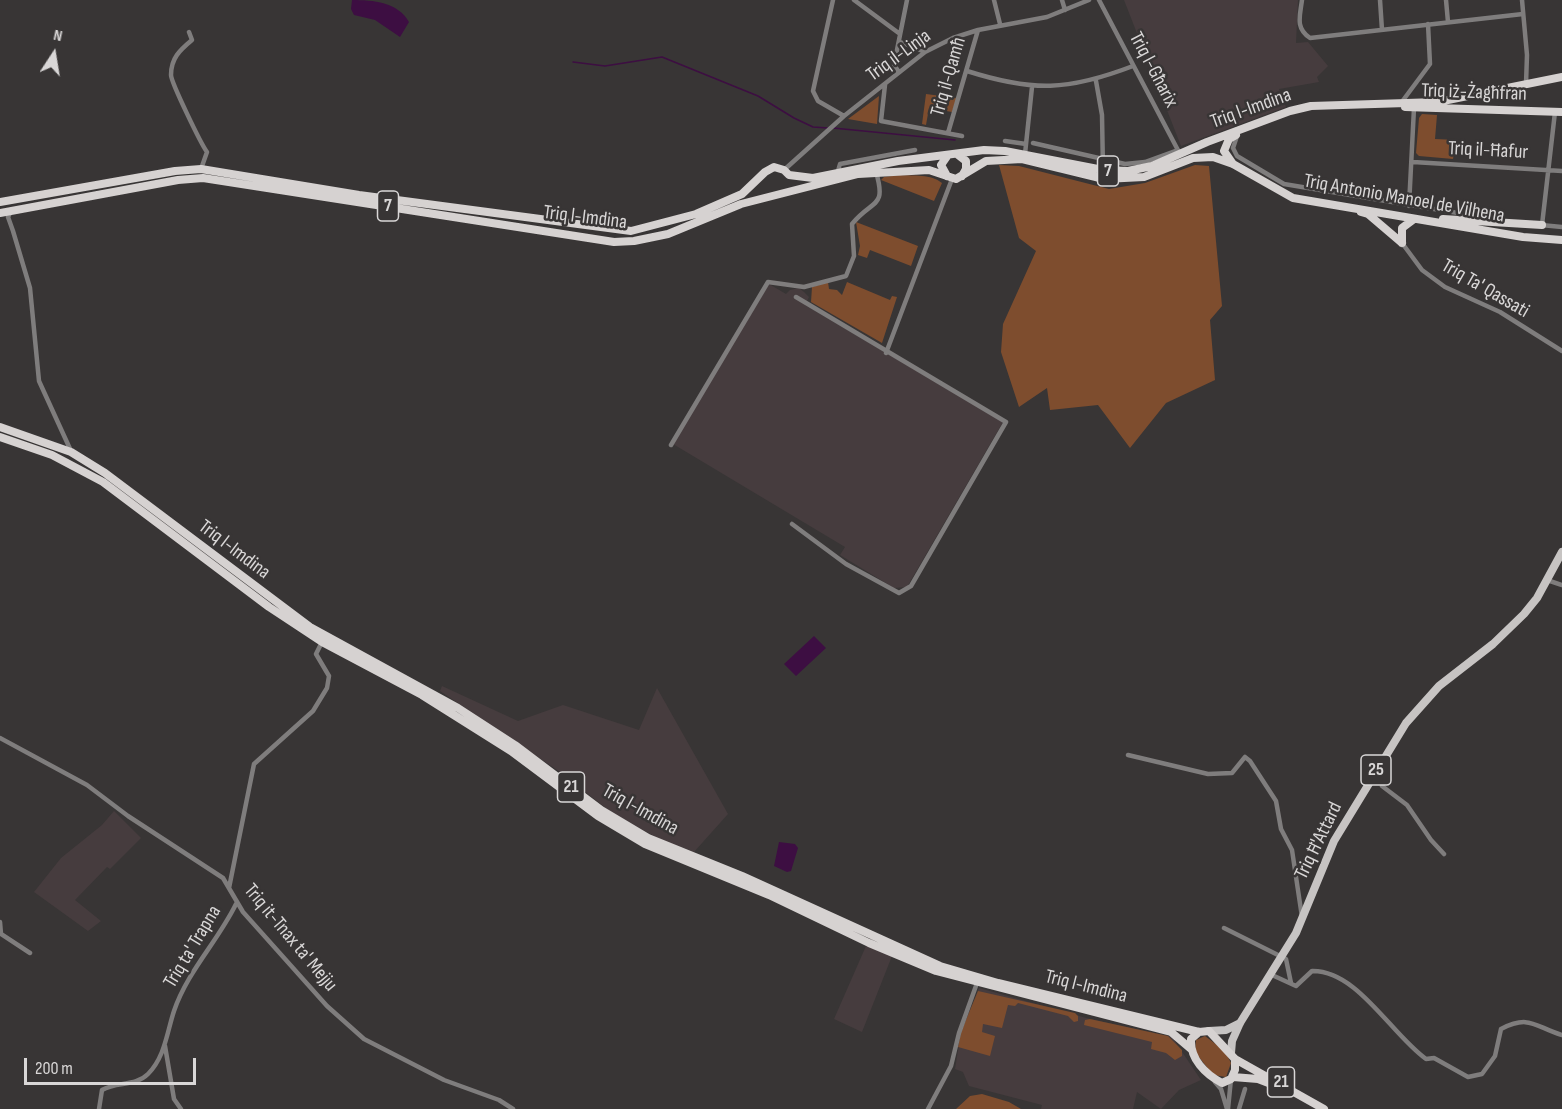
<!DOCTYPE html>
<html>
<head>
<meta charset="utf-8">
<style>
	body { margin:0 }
	#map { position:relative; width:1562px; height:1109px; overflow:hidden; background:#383535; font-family:"Sofia Sans Condensed",sans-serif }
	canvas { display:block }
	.north { position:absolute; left:24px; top:24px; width:60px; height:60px; -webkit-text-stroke:4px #383535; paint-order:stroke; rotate:12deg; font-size:16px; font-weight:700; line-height:24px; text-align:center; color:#d9d7d7 }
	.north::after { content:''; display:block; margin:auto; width:21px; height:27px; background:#d9d7d7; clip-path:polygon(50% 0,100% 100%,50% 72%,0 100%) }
	.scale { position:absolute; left:24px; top:1058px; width:172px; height:27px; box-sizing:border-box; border:3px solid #d9d7d7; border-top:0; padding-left:8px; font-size:18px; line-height:21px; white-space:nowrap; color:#d9d7d7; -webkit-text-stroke:4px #383535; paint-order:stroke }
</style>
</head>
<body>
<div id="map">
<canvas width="1562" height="1109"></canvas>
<div class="north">N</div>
<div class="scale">200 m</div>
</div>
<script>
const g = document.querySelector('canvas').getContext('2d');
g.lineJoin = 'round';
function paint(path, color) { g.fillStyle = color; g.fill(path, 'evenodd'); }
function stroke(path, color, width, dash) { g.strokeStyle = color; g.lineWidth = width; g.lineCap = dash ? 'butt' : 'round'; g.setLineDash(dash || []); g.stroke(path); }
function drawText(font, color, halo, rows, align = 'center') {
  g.font = font + ' "Sofia Sans Condensed",sans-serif'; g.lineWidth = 5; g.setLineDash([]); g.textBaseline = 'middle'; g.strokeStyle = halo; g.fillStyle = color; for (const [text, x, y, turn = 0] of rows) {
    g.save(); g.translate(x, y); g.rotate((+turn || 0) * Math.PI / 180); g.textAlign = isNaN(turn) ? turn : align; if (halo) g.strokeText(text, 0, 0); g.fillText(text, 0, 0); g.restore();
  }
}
paint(new Path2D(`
	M1124,0H1298L1296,43L1308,42L1328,66L1317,77L1319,82L1279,89L1286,107L1181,146Z
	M769,284L786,294L790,290L799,288L804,292L809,297L805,305L1003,422L907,587L894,588L840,555L845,547L673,444Z
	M442,686L518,721L563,705L639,730L657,688L728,814L694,852L663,841L612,813L560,772L440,691Z
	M114,811L141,838L110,869L107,867L75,900L101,921L88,931L34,892L61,858L102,825Z
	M866,946L892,956L862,1032L834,1019Z
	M979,988L1090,1019L1172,1037L1201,1080L1179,1090L1161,1109L1137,1092L1133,1109H1041L1042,1105L969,1086L963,1072L955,1069L961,1032Z`), '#463c3e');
paint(new Path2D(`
	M926,94L957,98L952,112L929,108L926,125L922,124Z
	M879,96L877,124L848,119Z
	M1422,114L1437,115L1435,139L1456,140L1453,159L1419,156L1416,153L1419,118Z
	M999,165L1019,166L1109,189L1145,183L1195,165L1209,166L1222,306L1210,320L1215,380L1166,403L1130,448L1098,405L1050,410L1047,388L1019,407L1001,352L1003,324L1036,251L1019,238Z
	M900,175C914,176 931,174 942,183L934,201L881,180L884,177Z
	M856,222L918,246L911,266L870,250L867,258L858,255L860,246Z
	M828,282L829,289L837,290L842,295L847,282L890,300L892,296L897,297L882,343L811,302L812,287Z
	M978,991L1075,1013L1078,1016V1021L1074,1022L1068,1016L1018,1003L1015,1006L1008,1005L1002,1028L983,1024L982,1032L995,1036L990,1056L958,1047L961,1032Z
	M1090,1019L1168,1036L1182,1050V1056L1175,1060L1166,1053L1151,1049L1152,1042L1084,1025L1085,1020Z
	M1205,1036L1225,1051L1231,1063L1226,1077L1213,1075L1195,1052L1196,1040Z
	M982,1094L1009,1102L1021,1109H956L970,1096Z`), '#7e4d2e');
paint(new Path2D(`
	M352,0C373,0 398,2 409,22L400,37L375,20L354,15L351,9Z
	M814,636L826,648L796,676L784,664Z
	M779,842L795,844L798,848L791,871L787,872L774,866Z`), '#3d0e42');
stroke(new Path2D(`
	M573,62L605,66L662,57L758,96L794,118L813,127L828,128
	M833,128L955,140`), '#3d0e42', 1.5);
stroke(new Path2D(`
	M833,0L813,91L818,101L844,116
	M854,0L900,34
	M994,0L1000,24
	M1062,0L1065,10
	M1099,0L1180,154
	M1302,0C1300,16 1295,28 1310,38L1523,14
	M1380,0L1382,30
	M1446,0L1448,22
	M1522,0L1527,55L1526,84
	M189,32L192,40C180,50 171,58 171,75C171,82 201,144 207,152L201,169
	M900,42L925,52
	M967,71C1033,92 1068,91 1133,66
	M899,72L894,65L907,0
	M1096,81L1102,115L1103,170
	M885,85L881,121L962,136
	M1401,103L1430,64L1428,24
	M948,133L978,30
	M1237,136L1233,148L1237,156L1284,184L1488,218
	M1005,141L1026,144
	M1033,143L1125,164L1145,162L1178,150
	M1025,154L1032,87
	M1413,162L1562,171
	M784,170L844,116L925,52L953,38L978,30L1047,17L1089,0
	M838,171L840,164L915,150
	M1409,206L1414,108
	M11,211L8,217L13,231L30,288L39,381L71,451
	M1541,225L1562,227
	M1542,225L1555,112
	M1402,243L1422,270L1445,287L1500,312L1562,351
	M886,353L952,179
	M671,445L768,282L804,287L846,276L854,256L852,224C872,199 887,209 876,172
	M792,524L846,564L899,593L911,586L1006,422L796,297
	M1547,580L1562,585
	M0,738L87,785L128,816L223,878L243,912L327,1006L364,1039L444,1080L499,1100L513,1109
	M1128,755L1208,774L1232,773L1245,757L1250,761L1276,801L1281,829L1292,850L1302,917
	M1382,786L1407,805L1431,840L1444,854
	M229,888L254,764L313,711L327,688L329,676L316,654L322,642
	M0,922L1,934L30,953
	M1224,928L1286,959L1291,983
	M1272,975L1296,986L1312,971C1357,970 1391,1034 1426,1059L1434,1058L1468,1077L1482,1074L1495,1056L1501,1029C1530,1014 1535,1027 1562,1035
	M165,1046L174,1099L181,1109
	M1215,1082L1221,1089L1227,1109
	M99,1109L102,1090C117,1081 135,1087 148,1074C165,1057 167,1032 174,1011C187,972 218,941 236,904
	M928,1109L951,1066L959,1033L977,983
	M1228,1109L1231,1079
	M1239,1109L1245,1089`), '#7f7d7d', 4.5);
stroke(new Path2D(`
	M1209,1031L1226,1030L1240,1023
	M1231,1053L1232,1041L1240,1023L1296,933L1334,841L1406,723L1439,686L1493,644L1524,614L1537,598L1562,552`), '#c7c4c3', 8);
stroke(new Path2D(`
	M1405,107L1562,112
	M957,154L966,161V169L962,176
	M1233,164L1224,151L1229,139L1236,135
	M947,176L941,165L948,155
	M0,202L175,171L201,169L359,195L631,231L696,214L742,194L765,172L774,167L784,170L789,175L813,178L898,161L984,150L1005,151L1103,170L1128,171L1152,166L1207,142L1290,111L1311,106L1438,102L1562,77
	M1361,212L1368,214L1402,243
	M0,213L178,180L203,178L614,242L634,241L668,234L741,204L858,174L929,170L956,179L986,161L1022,159L1104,179L1144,177L1193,158L1213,157L1233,164L1293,198L1523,237L1562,240
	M1443,219L1542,225
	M1402,243V228L1414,219
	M0,427L71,452L105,473L310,627L458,708L515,745L601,810L648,838L742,876L940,966L998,983L1199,1032L1209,1031L1235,1059L1324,1109
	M0,437L52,455L103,482L269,607L322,642L422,695L511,751L598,816L645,844L769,895L869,943L936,971L1171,1032L1191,1049
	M1199,1032L1191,1039C1190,1059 1205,1074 1222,1083L1231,1079L1235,1070V1059
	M1233,1077L1258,1079L1284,1089`), '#d6d2d1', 8);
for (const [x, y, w] of [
	[1108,171,21],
	[388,206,21],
	[1376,770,30],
	[571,787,27],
	[1281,1082,27]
]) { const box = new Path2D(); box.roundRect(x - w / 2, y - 15, w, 30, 4.5); g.fillStyle = '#383535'; g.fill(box); stroke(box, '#d9d7d7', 1.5); }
drawText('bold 18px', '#d9d7d7', null, [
	["7",1108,171],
	["7",388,206],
	["25",1376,770],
	["21",571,787],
	["21",1281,1082]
]);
drawText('20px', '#d9d7d7', '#383535', [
	["Triq il-Linja",899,56,-36],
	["Triq l-Għarix",1153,70,62],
	["Triq il-Qamħ",949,77,-74],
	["Triq iż-Żagħfran",1474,93,2],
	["Triq l-Imdina",1251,109,-20],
	["Triq il-Ħafur",1488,151,3],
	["Triq Antonio Manoel de Vilhena",1404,199,10],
	["Triq l-Imdina",585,218,7],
	["Triq Ta' Qassati",1485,289,30],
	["Triq l-Imdina",234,550,37],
	["Triq l-Imdina",640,810,29],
	["Triq Ħ'Attard",1319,841,-64],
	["Triq it-Tnax ta' Mejju",290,938,50],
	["Triq ta' Trapna",193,947,-59],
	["Triq l-Imdina",1086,987,14]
]);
</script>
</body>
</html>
